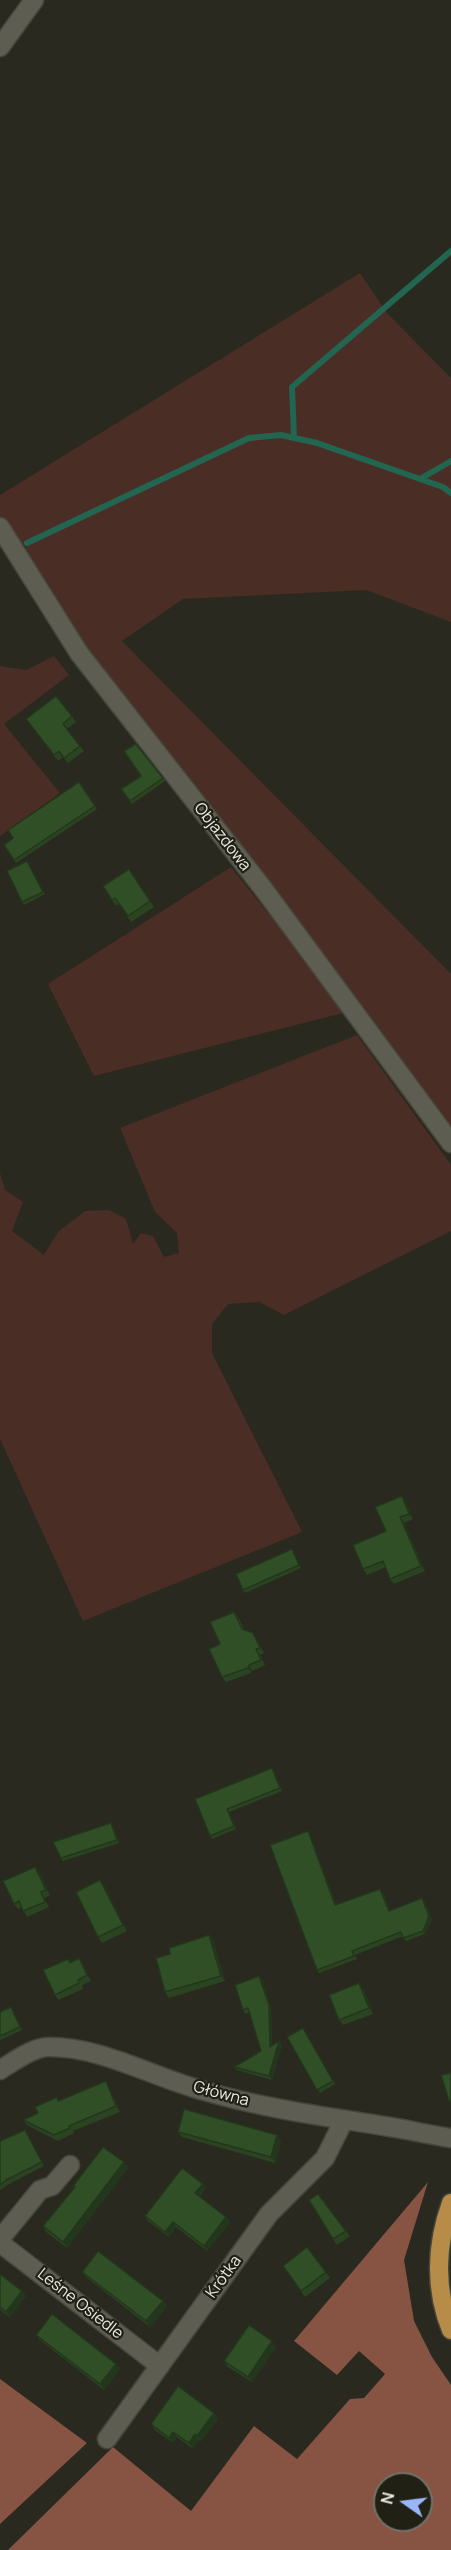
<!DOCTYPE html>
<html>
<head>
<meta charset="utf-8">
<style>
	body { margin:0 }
	#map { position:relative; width:451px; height:2550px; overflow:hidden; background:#2a291f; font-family:Manrope,sans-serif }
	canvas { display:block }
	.north { position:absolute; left:373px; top:2472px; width:60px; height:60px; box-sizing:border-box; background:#202015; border:2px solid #717167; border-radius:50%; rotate:284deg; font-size:16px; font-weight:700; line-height:24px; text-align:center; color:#eaeae3 }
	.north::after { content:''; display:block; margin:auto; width:21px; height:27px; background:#9bb5fd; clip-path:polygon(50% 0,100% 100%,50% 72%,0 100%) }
</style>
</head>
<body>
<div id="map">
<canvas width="451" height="2550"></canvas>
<div class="north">N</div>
</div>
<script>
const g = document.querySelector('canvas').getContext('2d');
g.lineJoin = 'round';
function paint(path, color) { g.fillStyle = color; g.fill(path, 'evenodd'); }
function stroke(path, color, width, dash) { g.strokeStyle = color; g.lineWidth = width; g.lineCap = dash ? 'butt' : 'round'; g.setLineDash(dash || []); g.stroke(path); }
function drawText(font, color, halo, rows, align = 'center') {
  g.font = font + ' Manrope,sans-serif'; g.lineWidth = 4.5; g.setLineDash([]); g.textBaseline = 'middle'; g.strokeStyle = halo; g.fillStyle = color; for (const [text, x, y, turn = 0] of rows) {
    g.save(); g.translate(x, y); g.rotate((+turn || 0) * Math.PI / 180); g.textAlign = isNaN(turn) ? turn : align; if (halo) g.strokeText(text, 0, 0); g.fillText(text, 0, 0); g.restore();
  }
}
paint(new Path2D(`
	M360,273L387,313L451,378V622L366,590L183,599L122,641L451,974V1130L95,663L25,556L26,547L0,521V495Z
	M54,656L69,675L4,724L60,793L0,836V666L26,670Z
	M231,867L347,1012L94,1076L48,984Z
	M357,1035L451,1165V1231L284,1315L259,1302L228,1304L212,1324V1353L302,1532L83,1621L0,1439V1173L5,1190L23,1202L12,1231L44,1255L58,1232L85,1211L109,1210L126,1219L133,1244L141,1233L153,1236L164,1257L179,1253L177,1233L155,1212L120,1128Z`), '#4a2d24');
paint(new Path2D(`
	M428,2182L404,2260L414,2321L432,2357L451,2385V2550H8L113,2447L191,2511L254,2426L297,2459L350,2399L364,2398L385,2374L359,2351L337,2375L294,2341ZM385,2484H421V2520H385Z
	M0,2379L87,2443L0,2524Z`), '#875342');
stroke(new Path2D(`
	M294,438L292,387L451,251
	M420,479L451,461
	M27,543L249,438L281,435L317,443L443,487L451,493`), '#226551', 6);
const minor = new Path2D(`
	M0,47L34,0
	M0,527L79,653L262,887L451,1143
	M0,2070C13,2062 33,2047 49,2047C102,2047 150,2076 201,2090C261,2108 322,2116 384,2126C406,2129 429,2135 451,2138
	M0,2239L40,2190L52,2186L70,2165
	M0,2243L160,2366
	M107,2439L269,2214L325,2158L344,2120`);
const major = new Path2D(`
	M451,2203C436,2244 434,2289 451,2330`);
stroke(minor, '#46463d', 21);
stroke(major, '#46463d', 21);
stroke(minor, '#5e5d51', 18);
stroke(major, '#b78c49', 18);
paint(new Path2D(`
	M56,696L76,722L67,729L84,751L68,763L63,757L58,761L26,719Z
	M136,744L165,781L132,804L121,789L141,776Z
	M79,782L97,809L16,863L4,845L13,838Z
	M27,861L45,894L24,905L22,902Z
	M129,869L154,907L131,922L119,904L116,906L103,886Z
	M402,1496L406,1502L413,1519L404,1523L425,1571L394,1584L390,1579L386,1567L367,1575L363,1569L386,1531Z
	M292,1549L301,1568L245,1593L243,1590Z
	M234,1612L238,1617L244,1629L253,1633L257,1639L264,1653L260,1655L265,1665L252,1671L251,1673L226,1682L222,1677L220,1644Z
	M272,1768L282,1791L229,1812L236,1829L212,1839L195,1799Z
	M111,1823L113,1826L119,1843L63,1861L61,1858Z
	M308,1831L310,1834L336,1905L383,1892L390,1911L422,1898L425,1902L432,1919L425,1934L406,1941L403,1936L355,1955L357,1959L319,1973L317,1970Z
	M39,1872L50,1895L44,1898L49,1907L27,1917L22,1907L18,1909L14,1904Z
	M104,1885L127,1931L102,1943L98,1937Z
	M209,1935L213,1940L225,1981L169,1998L165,1992L170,1954Z
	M79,1958L83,1964L91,1981L82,1985L83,1989L58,2000L55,1995L68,1959L71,1962Z
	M259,1976L262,1980L271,2008L272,2045L279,2041L282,2045L272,2080L237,2070L234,2067L261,2051L250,2012L245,2014L243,2010Z
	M363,1988L373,2014L343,2025L339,2020Z
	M13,2010L22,2030L0,2040V2012Z
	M303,2028L335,2084L320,2093L287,2037Z
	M109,2086L120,2112L73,2131L74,2133L58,2141L27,2125L23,2120L38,2113L59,2101Z
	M25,2130L44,2166L9,2184L0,2190V2141Z
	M178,2132L281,2141L275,2163L182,2137Z
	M124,2162L128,2168L67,2248L46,2232L43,2226L74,2188L73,2186Z
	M206,2188L200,2197L226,2217L230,2222L207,2251L176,2227L169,2237L148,2221L145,2216Z
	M318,2194L350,2236L337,2245L333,2239Z
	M307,2247L330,2278L305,2297L283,2266Z
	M82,2272L163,2301L167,2306L150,2327L86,2277Z
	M0,2274L22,2291L26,2296L10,2317L0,2310Z
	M36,2335L120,2369L104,2390L40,2340Z
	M276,2347L252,2382L228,2367L224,2361Z
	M214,2413L218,2419L201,2441L199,2440L193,2449L177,2437L173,2443L155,2430L151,2424Z`), '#2a4421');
paint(new Path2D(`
	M402,1496L406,1502L413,1519L409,1514Z
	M400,1517L404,1523L425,1571L421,1566Z
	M253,1633L257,1639L264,1653L260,1648Z
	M249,1665L252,1671L251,1673L248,1668Z
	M308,1831L310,1834L338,1909L335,1905Z
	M35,1867L39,1872L50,1895L46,1890Z
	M100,1880L104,1885L127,1931L123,1925Z
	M380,1889L383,1892L391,1915L389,1911Z
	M422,1898L425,1902L432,1919L425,1934L423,1931Z
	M209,1935L213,1940L225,1981L221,1976Z
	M79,1958L83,1964L91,1981L87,1975Z
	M259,1976L262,1980L271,2008L272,2050L270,2047Z
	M359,1983L363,1988L373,2014L369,2008Z
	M279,2041L282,2045L272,2080L269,2076Z
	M106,2081L109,2086L120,2112L116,2106Z
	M277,2135L281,2141L275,2163L271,2157Z
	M124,2162L128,2168L67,2248L63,2242Z
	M203,2184L206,2188L199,2198L195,2193Z
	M226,2217L230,2222L207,2251L204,2246Z
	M173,2222L176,2227L169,2237L165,2232Z
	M22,2291L26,2296L10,2317L6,2312Z
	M163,2301L167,2306L150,2327L146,2321Z
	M272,2341L276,2347L252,2382L248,2377Z
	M116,2364L120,2369L104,2390L100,2384Z
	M214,2413L218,2419L201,2441L197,2436Z
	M173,2432L177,2437L173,2443L169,2438Z
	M195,2434L199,2440L193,2449L189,2443Z`), '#22371b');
const building = new Path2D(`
	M56,696L72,716L63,724L80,746L64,758L59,751L54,755L26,719Z
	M136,744L163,778L130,801L121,789L141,776L124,751Z
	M79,782L95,806L14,860L4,845L13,838L8,830Z
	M27,861L43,892L22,902L7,871Z
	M129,869L150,901L128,916L115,898L112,900L103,886Z
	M402,1496L409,1514L400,1517L421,1566L390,1579L383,1561L363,1569L353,1545L386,1531L375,1507Z
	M292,1549L299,1565L243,1590L236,1574Z
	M234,1612L242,1629L253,1633L260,1648L256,1649L261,1660L249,1665L248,1668L222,1677L209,1649L220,1644L210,1622Z
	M272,1768L280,1788L227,1809L234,1826L210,1836L195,1799Z
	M111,1823L117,1840L61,1858L53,1842Z
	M308,1831L335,1905L380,1889L389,1911L422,1898L429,1916L423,1931L403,1938L401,1932L352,1951L354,1956L317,1970L270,1845Z
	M35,1867L46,1890L41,1892L45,1902L23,1911L19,1901L14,1904L3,1881Z
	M100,1880L123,1925L98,1937L76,1892Z
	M209,1935L221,1976L165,1992L156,1958L170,1954L169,1948Z
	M79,1958L87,1975L78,1980L79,1983L55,1995L43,1970L68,1959L70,1963Z
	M259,1976L269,2005L270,2047L279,2041L269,2076L234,2067L261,2051L248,2008L243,2010L235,1985Z
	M359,1983L369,2008L339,2020L329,1995Z
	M11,2007L20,2027L0,2036V2012Z
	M303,2028L333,2081L317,2090L287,2037Z
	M451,2073V2101H449L441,2075Z
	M106,2081L116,2106L69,2126L70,2128L54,2135L23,2120L38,2113L35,2107L57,2097L58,2101Z
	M184,2109L277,2135L271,2157L178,2132Z
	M25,2130L42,2162L6,2180L0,2185V2141Z
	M103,2147L124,2162L63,2242L43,2226L75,2187L73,2186Z
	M182,2168L203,2184L195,2193L226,2217L204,2246L173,2222L165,2232L145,2216Z
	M318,2194L346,2231L333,2239L309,2200Z
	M307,2247L326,2272L301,2291L283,2266Z
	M98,2251L163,2301L146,2321L82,2272Z
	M0,2274L22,2291L6,2312L0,2307Z
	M52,2314L116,2364L100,2384L36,2335Z
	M249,2325L272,2341L248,2377L224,2361Z
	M178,2386L214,2413L197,2436L195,2434L189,2443L173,2432L169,2438L151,2424Z`);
paint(building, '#314f26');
stroke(building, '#22371b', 1.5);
drawText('16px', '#eaeae3', '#202015', [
	["Objazdowa",222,837,52],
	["Główna",221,2094,15],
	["Krótka",224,2277,-54],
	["Leśne Osiedle",80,2304,38]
]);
</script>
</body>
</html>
